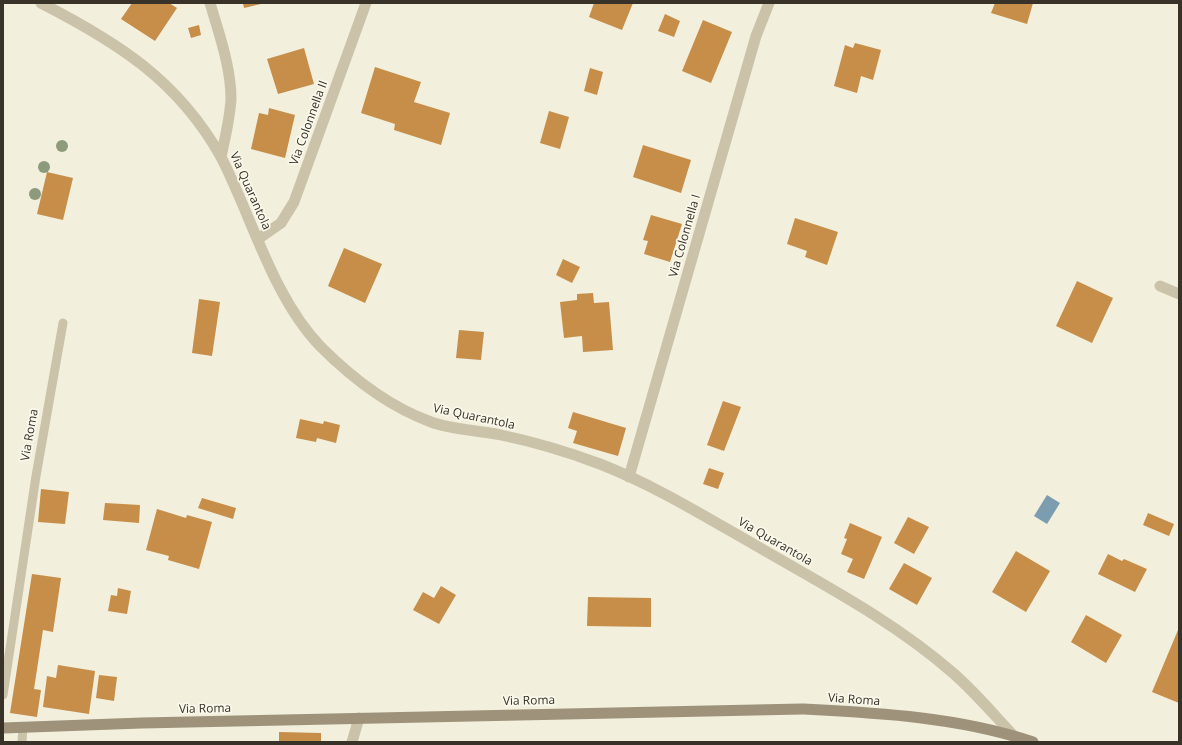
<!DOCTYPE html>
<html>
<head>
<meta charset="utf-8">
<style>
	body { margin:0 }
	#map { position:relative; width:1182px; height:745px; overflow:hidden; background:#f2efdd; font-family:"Open Sans",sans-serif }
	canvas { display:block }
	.frame { position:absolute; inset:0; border:4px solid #383229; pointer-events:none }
</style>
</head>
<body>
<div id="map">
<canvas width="1182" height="745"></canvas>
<div class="frame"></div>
</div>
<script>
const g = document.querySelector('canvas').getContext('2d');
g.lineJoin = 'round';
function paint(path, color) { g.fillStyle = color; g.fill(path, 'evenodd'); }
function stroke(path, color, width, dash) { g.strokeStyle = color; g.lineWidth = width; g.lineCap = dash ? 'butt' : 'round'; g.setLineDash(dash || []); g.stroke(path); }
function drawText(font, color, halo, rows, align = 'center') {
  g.font = font + ' "Open Sans",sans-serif'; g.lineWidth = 3.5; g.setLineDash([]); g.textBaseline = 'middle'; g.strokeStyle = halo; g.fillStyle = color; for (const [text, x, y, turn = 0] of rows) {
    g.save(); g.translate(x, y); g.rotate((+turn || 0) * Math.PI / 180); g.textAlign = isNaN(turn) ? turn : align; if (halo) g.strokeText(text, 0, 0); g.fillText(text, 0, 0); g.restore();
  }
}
paint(new Path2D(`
	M1047,495L1060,503L1047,524L1034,516Z`), '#7c9db0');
paint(new Path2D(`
	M132,3H169L177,8L155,41L121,19Z
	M243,3H261V4L244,8Z
	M594,3H633L622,30L589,17Z
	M995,3H1033L1027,24L991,13Z
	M665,14L680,21L674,37L658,31Z
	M703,20L732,32L711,83L682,71Z
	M199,25L201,35L191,38L188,28Z
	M855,43L881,50L873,80L861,76L857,93L834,86L845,45L853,48Z
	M304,48L314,84L278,94L267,59Z
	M375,67L421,82L414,102L450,113L441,145L394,130L395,124L361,113Z
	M590,68L603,72L597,95L584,91Z
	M269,108L295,115L285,158L251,149L259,113L268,115Z
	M549,111L569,117L560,149L540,143Z
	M643,145L691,160L681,193L633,177Z
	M47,172L73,178L63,220L37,214Z
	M651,215L682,224L670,262L644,254L648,241L643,240Z
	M795,218L838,232L827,265L805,257L807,251L787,244Z
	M344,248L382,264L365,303L328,286Z
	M563,259L580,267L572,283L556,275Z
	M1077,281L1113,298L1092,343L1056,326Z
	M593,293L594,303L609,302L613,350L583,352L582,336L564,338L560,302L577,300V294Z
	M199,299L220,302L212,356L192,353Z
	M459,330L484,332L481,360L456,358Z
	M723,401L741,407L724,451L707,445Z
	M573,412L626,428L618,456L573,443L577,431L568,428Z
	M300,419L323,424L324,421L340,425L336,443L317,438L316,442L296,438Z
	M709,468L724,473L718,489L703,484Z
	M41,489L69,492L65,524L38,522Z
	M202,498L236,508L233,519L198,508Z
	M105,503L140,505L139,523L103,520Z
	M157,509L186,518L187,515L212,522L199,569L168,560L169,556L146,550Z
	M1148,513L1174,524L1169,536L1143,525Z
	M908,517L929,527L914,554L894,543Z
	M850,523L882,537L864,579L847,572L853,559L841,554L847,539L844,538Z
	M1016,551L1050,571L1026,612L992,592Z
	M1108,554L1122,561L1124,559L1147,569L1135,592L1098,574Z
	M904,563L932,578L917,605L889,589Z
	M32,574L61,578L53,632L43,630L34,689L41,690L37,717L10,713Z
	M441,586L456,595L439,624L413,610L423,592L434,598Z
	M118,588L131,591L127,614L108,611L111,595L117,596Z
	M588,597L651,598V627L587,626Z
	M1086,615L1122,635L1106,663L1071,642Z
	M1178,630L1179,631V703L1152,692Z
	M58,665L95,671L89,714L43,707L47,676L56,678Z
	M99,675L117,677L114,701L96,698Z
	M279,732L321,733V742H279Z`), '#c68e48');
stroke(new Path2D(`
	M3,695L36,476L63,323
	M22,742L23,727`), '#cbc3a9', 9);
stroke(new Path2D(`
	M41,3C117,42 178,80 221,157C252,217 273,298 321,347C351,377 390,407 431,422C453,430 478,430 501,435C535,442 568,452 600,464C654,485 704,516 755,545C822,584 894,621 953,673C975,692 994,715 1014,736
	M210,3C219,34 231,67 231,99C230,118 225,138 221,157
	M258,239L281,223L294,202L366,3
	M1160,286L1179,294
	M629,477L756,36L769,3
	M352,742L359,718`), '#cbc3a9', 11);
stroke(new Path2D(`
	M3,728L142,723L802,709C879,713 959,717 1033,742`), '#9e937a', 11);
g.fillStyle = '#8d9b7c';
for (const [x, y] of [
	[62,146],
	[44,167],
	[35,194]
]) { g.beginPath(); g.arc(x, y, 6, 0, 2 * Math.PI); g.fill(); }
drawText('12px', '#383229', '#faf8ea', [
	["Via Colonnella II",309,123,-70],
	["Via Quarantola",250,191,66],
	["Via Colonnella I",685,236,-74],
	["Via Quarantola",474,417,12],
	["Via Roma",30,435,-80],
	["Via Quarantola",775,542,30],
	["Via Roma",854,700,4],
	["Via Roma",529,701,-1],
	["Via Roma",205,709,-1]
]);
</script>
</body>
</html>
